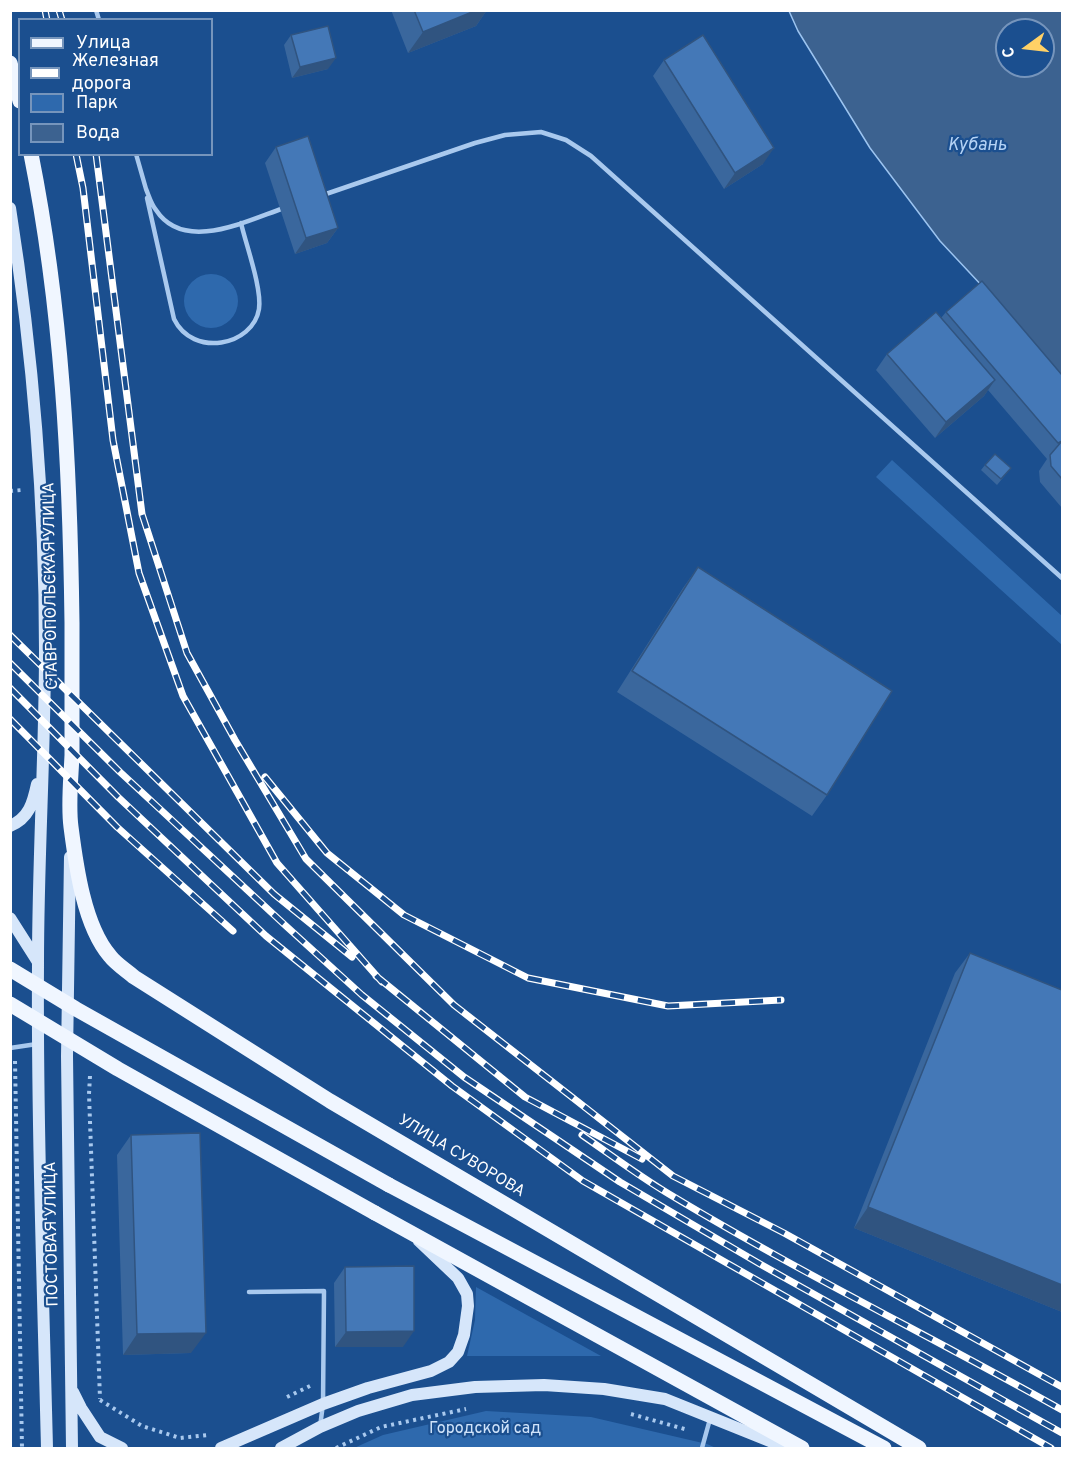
<!DOCTYPE html>
<html>
<head>
<meta charset="utf-8">
<style>
	body { margin:0 }
	#map { position:relative; width:1073px; height:1459px; overflow:hidden; background:#1b4f8f; font-family:Overpass,sans-serif }
	canvas { display:block }
	.frame { position:absolute; inset:0; border:12px solid #fff; pointer-events:none }
	.legend { position:absolute; left:18px; top:18px; width:195px; height:138px; box-sizing:border-box; background:#1b4f8f; border:2px solid #7695bc; margin:0; padding:8px 10px; list-style:none; font-size:18px; color:#fff }
	.legend li { display:flex; align-items:center; gap:12px; height:30px }
	.legend b { width:30px; border:2px solid #7695bc }
	.north { position:absolute; left:995px; top:18px; width:60px; height:60px; box-sizing:border-box; background:#1b4f8f; border:2px solid #7695bc; border-radius:50%; rotate:255deg; font-size:16px; font-weight:700; line-height:24px; text-align:center; color:#fff }
	.north::after { content:''; display:block; margin:auto; width:21px; height:27px; background:#ffd166; clip-path:polygon(50% 0,100% 100%,50% 72%,0 100%) }
</style>
</head>
<body>
<div id="map">
<canvas width="1073" height="1459"></canvas>
<div class="frame"></div>
<ul class="legend">
<li><b style="height:8px;background:#f0f6ff"></b>Улица</li>
<li><b style="height:8px;background:#fff"></b>Железная дорога</li>
<li><b style="height:16px;background:#2e69ad"></b>Парк</li>
<li><b style="height:16px;background:#3c6290"></b>Вода</li>
</ul>
<div class="north">С</div>
</div>
<script>
const g = document.querySelector('canvas').getContext('2d');
g.lineJoin = 'round';
function paint(path, color) { g.fillStyle = color; g.fill(path, 'evenodd'); }
function stroke(path, color, width, dash) { g.strokeStyle = color; g.lineWidth = width; g.lineCap = dash ? 'butt' : 'round'; g.setLineDash(dash || []); g.stroke(path); }
function drawText(font, color, halo, rows, align = 'center') {
  g.font = font + ' Overpass,sans-serif'; g.lineWidth = 4.5; g.setLineDash([]); g.textBaseline = 'middle'; g.strokeStyle = halo; g.fillStyle = color; for (const [text, x, y, turn = 0] of rows) {
    g.save(); g.translate(x, y); g.rotate((+turn || 0) * Math.PI / 180); g.textAlign = isNaN(turn) ? turn : align; if (halo) g.strokeText(text, 0, 0); g.fillText(text, 0, 0); g.restore();
  }
}
paint(new Path2D(`
	M184 301a27 27 0 1 1 54 0a27 27 0 1 1-54 0Z
	M892,460L1062,616V645L876,477Z
	M476,1287L601,1356H467L475,1320Z
	M486,1411L591,1417L707,1444L716,1448H354L383,1435Z`), '#2e69ad');
const water = new Path2D(`
	M789,11H1062V378L1013,319L940,241L870,148L798,31ZM1007,30H1043V66H1007Z`);
paint(water, '#3c6290');
stroke(water, '#9cc4f0', 1.5);
stroke(new Path2D(`
	M10,491L22,490
	M15,1061L22,1448
	M90,1076L89,1094L100,1399
	M287,1397L310,1386
	M100,1400L142,1426L180,1438L208,1435
	M631,1414L688,1430
	M336,1448L381,1427L466,1409`), '#a9c9ee', 4, [3, 4.5]);
stroke(new Path2D(`
	M96,10L99,20
	M136,154L146,189
	M146,189C149,196 151,204 156,210C184,253 246,221 284,208
	M323,195L475,143L505,135L541,132L566,140L591,156L1062,578
	M147,198L174,319C193,358 253,346 259,309C262,288 246,245 241,223
	M10,1048L37,1044
	M249,1292L324,1291L323,1404L320,1427
	M702,1448L710,1419`), '#a9c9ee', 4.5);
stroke(new Path2D(`
	M10,208C33,354 45,502 45,650C45,754 38,858 38,962C37,1124 43,1286 47,1448
	M10,826C29,818 33,803 37,784
	M70,857L67,1056L72,1448
	M10,918L38,962
	M73,1392L81,1408L100,1437L122,1448
	M221,1448L323,1404L368,1388L431,1371L449,1362L458,1352L464,1335L468,1306L467,1294L458,1278L419,1241
	M281,1448L320,1427L358,1411L412,1395L475,1387L544,1385L604,1389L665,1399L787,1448`), '#d6e6fa', 12);
stroke(new Path2D(`
	M10,63L20,101
	M31,154C62,309 70,466 72,623C72,667 72,711 72,755C71,779 68,804 71,827C76,866 84,926 110,956C116,964 126,970 134,977L330,1101L919,1448
	M389,1185L884,1448
	M375,1213L802,1448`), '#f0f6ff', 15);
const rail = new Path2D(`
	M45,10L47,20
	M59,10L62,20
	M76,154L83,188L113,440L139,573L183,696L277,863L382,982
	M96,154L142,514L187,653L235,740L306,859L454,1005L673,1176L784,1233L1062,1387
	M10,635L274,894L352,957
	M10,663L120,772L286,926L362,995L464,1077L620,1182L760,1264L1062,1433
	M10,688L118,797L266,936L452,1086L583,1181L1051,1448
	M10,719L117,827L233,931
	M265,777L327,853L404,915L528,978L668,1006L781,1000
	M376,976L525,1097L642,1159
	M582,1135C611,1155 639,1176 669,1194C797,1271 932,1337 1062,1410`);
stroke(rail, '#fff', 7);
stroke(rail, '#1b4f8f', 4.5, [14]);
stroke(new Path2D(`
	M10,969L76,1009L389,1185
	M10,1004L118,1069L375,1213`), '#f0f6ff', 15);
paint(new Path2D(`
	M391,10H487L476,26L408,53Z
	M291,35L328,69L292,78L284,45Z
	M664,60L763,164L724,189L653,76Z
	M276,147L338,228L327,243L295,254L265,163Z
	M946,312L1062,375V508L1040,482L1039,471L1047,459L988,390L984,396L935,438L876,370L887,354L941,318Z
	M985,465L1007,473L997,485L981,470Z
	M698,567L827,795L812,816L617,692L683,588Z
	M970,953L1062,990V1312L854,1228L955,973Z
	M131,1135L191,1353L123,1355L117,1155Z
	M345,1267L403,1347H335L334,1283Z`), '#3a679d');
paint(new Path2D(`
	M477,10H487L476,26L408,53L423,32Z
	M336,58L328,69L292,78L300,67Z
	M774,148L763,164L724,189L735,173Z
	M338,228L327,243L295,254L306,238Z
	M995,380L984,396L935,438L946,422Z
	M868,1207L1062,1285V1312L854,1228Z
	M414,1331L403,1347H335L346,1332Z
	M206,1333L191,1353L123,1355L137,1334Z`), '#305480');
const building = new Path2D(`
	M414,10H477L423,32Z
	M328,26L336,58L300,67L291,35Z
	M703,35L774,148L735,173L664,60Z
	M308,136L338,228L306,238L276,147Z
	M982,281L1062,375V441L1058,443L946,312Z
	M936,312L995,380L946,422L887,354Z
	M1062,441V479L1051,466L1050,455Z
	M995,454L1011,468L1001,479L985,465Z
	M698,567L892,691L827,795L632,671Z
	M970,953L1062,990V1285L868,1207Z
	M200,1133L206,1333L137,1334L131,1135Z
	M414,1266V1331L346,1332L345,1267Z`);
paint(building, '#4478b7');
stroke(building, '#305480', 1.5);
drawText('16px', '#fff', '#1b4f8f', [
	["СТАВРОПОЛЬСКАЯ УЛИЦА",52,586,-91],
	["УЛИЦА СУВОРОВА",461,1157,31],
	["ПОСТОВАЯ УЛИЦА",53,1234,-91]
]);
drawText('16px', '#cfe3fa', '#1b4f8f', [
	["Городской сад",485,1430]
]);
drawText('italic 18px', '#b5d3f5', '#1b4f8f', [
	["Кубань",977,146]
]);
</script>
</body>
</html>
